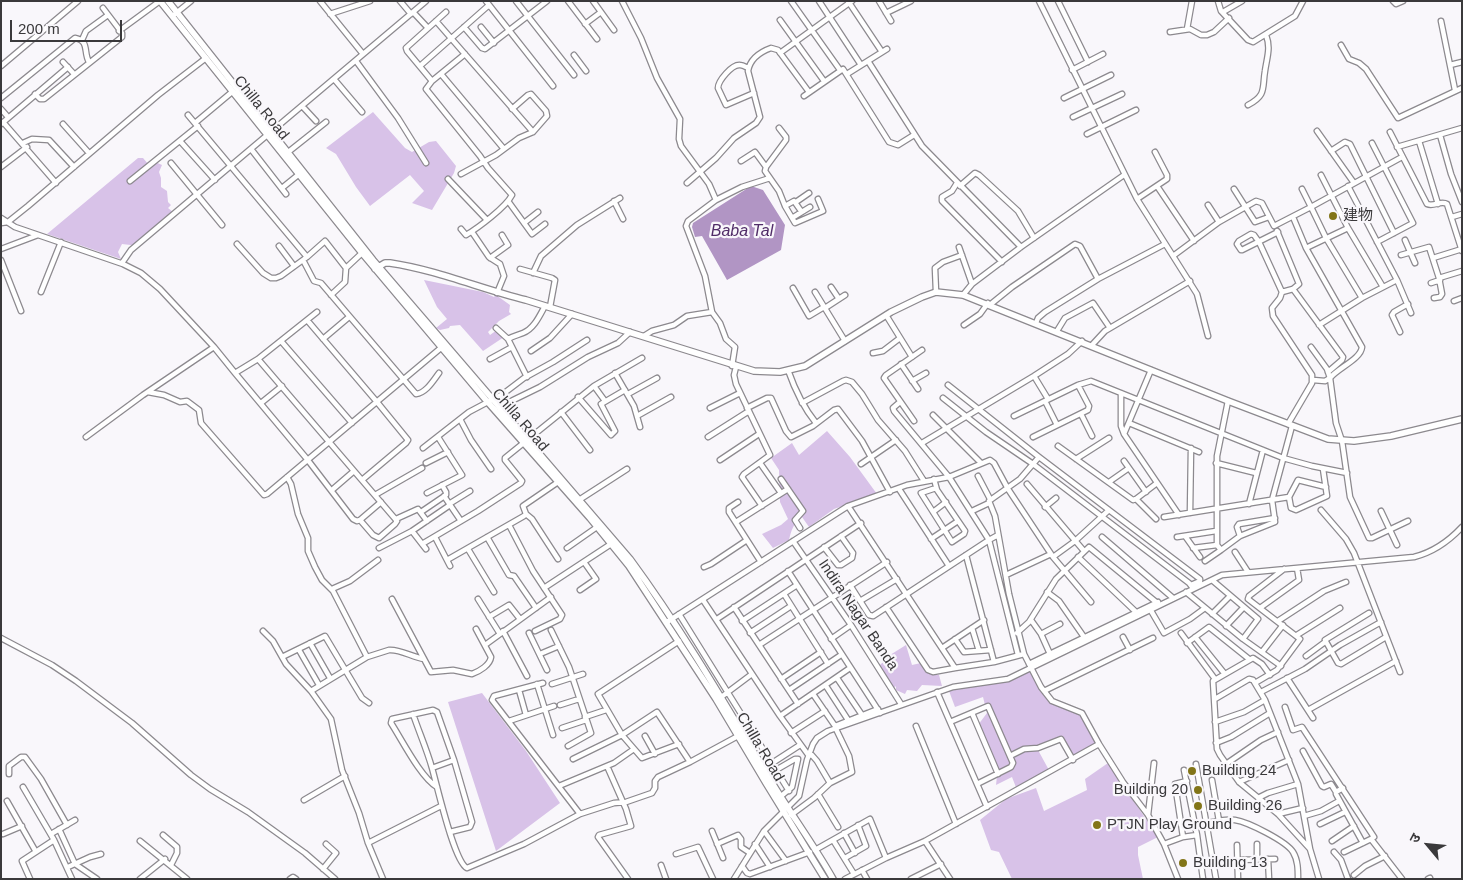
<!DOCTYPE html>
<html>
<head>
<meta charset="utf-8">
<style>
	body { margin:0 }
	#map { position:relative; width:1463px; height:880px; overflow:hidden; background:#f9f7fb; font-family:Helvetica,"Noto Sans Devanagari",sans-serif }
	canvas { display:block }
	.frame { position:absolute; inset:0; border:2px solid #3a393b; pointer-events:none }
	.north { position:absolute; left:1403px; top:820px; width:50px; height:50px; -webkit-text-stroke:4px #f9f7fb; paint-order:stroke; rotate:298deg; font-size:14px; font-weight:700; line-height:20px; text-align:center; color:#3a393b }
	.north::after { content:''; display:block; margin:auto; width:18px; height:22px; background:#3a393b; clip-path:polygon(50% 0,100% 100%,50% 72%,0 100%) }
	.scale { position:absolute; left:10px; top:20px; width:112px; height:22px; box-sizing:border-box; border:2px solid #3a393b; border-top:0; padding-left:6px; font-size:15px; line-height:18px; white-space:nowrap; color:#3a393b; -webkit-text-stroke:4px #f9f7fb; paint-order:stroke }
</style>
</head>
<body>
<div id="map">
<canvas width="1463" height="880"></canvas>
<div class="frame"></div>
<div class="north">उ</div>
<div class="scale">200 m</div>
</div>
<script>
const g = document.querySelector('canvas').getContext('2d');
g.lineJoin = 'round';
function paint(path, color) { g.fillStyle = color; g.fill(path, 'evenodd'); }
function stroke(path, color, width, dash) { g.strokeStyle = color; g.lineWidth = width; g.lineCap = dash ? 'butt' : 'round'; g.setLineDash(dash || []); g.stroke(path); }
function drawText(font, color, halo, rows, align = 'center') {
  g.font = font + ' Helvetica,"Noto Sans SC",sans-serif'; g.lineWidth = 4.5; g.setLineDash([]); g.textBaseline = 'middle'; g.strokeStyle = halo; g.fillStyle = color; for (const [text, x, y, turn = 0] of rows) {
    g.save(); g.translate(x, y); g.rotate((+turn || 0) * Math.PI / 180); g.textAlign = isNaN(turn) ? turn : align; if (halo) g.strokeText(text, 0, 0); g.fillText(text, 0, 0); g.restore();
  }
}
paint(new Path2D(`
	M373,112L405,148L412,152L429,142L436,141L456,166L454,173L432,210L412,203L424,191L410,175L370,206L356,187L336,154L326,148Z
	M138,158H143L149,165L153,161L162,165L159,172L161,178V187L167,191L168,202L171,205L168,208L173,212L139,246L122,244L118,252L121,259L47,234Z
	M424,280L483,292L494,297L496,295L510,305L509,312L511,314L499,321L488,332L490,335L497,330L504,337L483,351L460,325L450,326L449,328L440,330L436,328L447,319L437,307Z
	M827,431L850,457L877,494L834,509L809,527L802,517C794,522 791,531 789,540L773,548L762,534L781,525L788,519L780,502L779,470L771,458L792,443L799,455Z
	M906,645L912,665L921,663L929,674L939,675L942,686L922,685L917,691L907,690L905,694L896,690V686L894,688L879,666L890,655Z
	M1030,668L1052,701L1082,713L1099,744L1075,758L1062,737L1038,750L1050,772L1017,790L1012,777L996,785L998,767L994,763L978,725L987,713L983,697L955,707L949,691L952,689L1008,679Z
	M482,693L526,751L560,803L496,851L448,702Z
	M1108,763L1158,837L1138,847V855L1143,879H1012L999,852L991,850L980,820L1006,799L1036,788L1044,811L1087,790L1085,779Z`), '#d8c2e8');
paint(new Path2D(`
	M751,186L763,190L785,225L781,250L727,280L702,236L695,237L692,227L693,223Z`), '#b195c4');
const street = new Path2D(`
	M320,1L363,54
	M400,1L411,14
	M486,1L553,86
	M516,1L574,75
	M568,1L597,39
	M593,1L614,30
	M622,1L641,38L657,78L680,119L679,139L681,146L709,184L716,200
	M791,1L840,70
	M819,1L861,65
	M848,1L882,52
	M879,1L891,21
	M1039,1L1137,199L1197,294L1208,336
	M1058,1L1088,62
	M1218,1L1221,11L1248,40L1253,42L1295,16L1303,1
	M1393,1L1396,4L1403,1
	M413,12L428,28
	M1223,12L1242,1
	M886,13L911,1
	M175,14L191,1
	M330,14L370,1
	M780,20L824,81
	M436,21L533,132
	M1441,21L1455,90
	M585,24L601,12
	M464,27L482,48L485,49L547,1
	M481,27L494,43
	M1187,29L1192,1
	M119,31L160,1
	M1170,32L1190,29L1201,35H1207L1214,32L1229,18
	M82,40L86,31L108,15
	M1341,45L1349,59L1359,63L1366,69L1398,118L1462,88
	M780,53L852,1
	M574,55L586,71
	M356,61L398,118L426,163
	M868,61L922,146L1021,247
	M63,62L74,74
	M1450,65L1462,62
	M1,66L78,1
	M420,66L489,5
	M748,68C746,67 743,65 740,65C732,64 718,81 718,88L726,105L754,93
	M1072,70L1103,54
	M441,74L504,149
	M847,74L887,49
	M334,79L362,112
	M432,81L407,51L406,48L446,12
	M35,94L40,99H44L122,37V33L103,8
	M804,96L843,69L889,142L898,145L914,135
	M1,98L75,38C90,41 83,52 89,62
	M1064,98L1111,75
	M1248,105C1267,95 1262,88 1265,71C1267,57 1271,48 1266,35
	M303,107L316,121
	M1,109L8,117
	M188,115L307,257
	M1073,117L1122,94
	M3,122L56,183
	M195,123L232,92
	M1,124L68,67
	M63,124L89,153
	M779,128L786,137V140L766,167L765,171L779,191L785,206L795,223L823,211L818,199
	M1317,131L1354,183
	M1390,132L1427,204C1434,207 1441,200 1447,204L1462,251
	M1087,134L1136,110
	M1440,135L1451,174L1462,202
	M180,141L215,180
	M1419,141L1438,204
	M23,143L32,139L49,140L74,167
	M1372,143L1413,223L1377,242
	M1397,147L1462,128
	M251,149L286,194
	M1331,151L1345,142L1350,144L1394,233
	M287,153L326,122
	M741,161L755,152L766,167
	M171,163L222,225
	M1,167L27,147
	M461,174L496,155L519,138L533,132L547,116L546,111L531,94L528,95L512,109
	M1321,175L1348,228L1383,287
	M448,179L487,220
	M130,181L198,126
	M687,183L716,158L734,138L756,123L760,117L748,71C750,59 760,52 771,48L778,50L809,92
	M957,183L952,191L942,197V201L1002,262
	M960,186L975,173L979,175L1018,211L1034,238
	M1157,186L1194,241
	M1348,186L1397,280L1411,313
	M282,188L298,175
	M1234,189L1255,222L1269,217
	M1137,199L1167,179V175L1155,152
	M508,201L532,234L545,224
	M614,201L623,219
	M796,202L809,193
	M1208,205L1219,222
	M785,206L794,201L801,211
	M1293,217L1306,248
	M1452,217L1462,214
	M1,218L15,227L123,264L141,273L160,289L214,347L235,373L307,459L353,519L357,521L360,520L381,502
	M792,218L810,207
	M1,223L8,222L28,206L158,95L206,58
	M524,223L538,212
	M1348,228L1306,248L1362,347C1361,359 1338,368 1330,378L1336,423L1342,441L1350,497L1369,538H1372L1408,521
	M461,229L466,235C478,228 506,207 512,195L488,168L480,156L426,89L432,81L465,54
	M1277,231L1299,284L1293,289L1282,292
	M472,232L489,257L500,264L504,276L497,293
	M1278,232L1242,250H1241L1237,244L1239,241L1251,234L1254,235L1259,242L1282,292L1280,298L1272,308L1273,316L1312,375V383L1288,424
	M1405,240L1415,263
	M237,244L263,273L271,278H276L281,276L307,257L325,241L346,268
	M279,246L294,266
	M959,247L972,284
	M1,249L38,235
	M1401,255L1429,247L1439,278L1442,294L1440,297L1434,298
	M1173,256L1219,222L1256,201L1262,203L1274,226L1311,207L1302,189
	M490,258L508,245L502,235
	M1433,258L1462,249
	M1,260L21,311
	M303,260L314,281L321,283L416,394C426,393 433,381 439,373
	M122,263L131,250L426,1
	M520,269L552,278L555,280L550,307
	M533,273L541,256L577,225L620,198
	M1439,278L1462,271
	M1431,283L1440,280
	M831,287L839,299
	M793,288L809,316L824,307
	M1293,289L1343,357L1342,360L1328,372
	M41,292L61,242
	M815,292L845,341
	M936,292L935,268L943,262L962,255
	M331,295L345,282L346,268L362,253
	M963,295L972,284L1021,247L1124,175
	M1362,298L1326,238L1311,207L1402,157
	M1454,301L1462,298
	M991,304L1012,287L1075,244L1080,246L1098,279
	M825,308L845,295
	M886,315L912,357
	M307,320L377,402L408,440L406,443L362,480
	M1036,323L1038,318L1045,312L1098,279L1165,244
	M964,325L980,314L988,303
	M1319,325L1362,298L1397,280
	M496,328L508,339L527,377
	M1057,331L1065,318L1093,303L1110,328
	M1400,332L1392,315L1394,312L1408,304
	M644,336L652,331L674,325L687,316L712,312
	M323,339L349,317
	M508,339C513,336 518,335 523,333C534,329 540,315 545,306
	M281,341L352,423
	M1092,345L1105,331L1190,281
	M1311,347L1327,369L1330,378L1325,381L1313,380
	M531,351L550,338L572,314
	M873,353L883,351L900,338
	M258,359L397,521L395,524L379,538L373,535L360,520
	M490,359L512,347
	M901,364L918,389
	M732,366L735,347L726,339L720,323L712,312L705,276L686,226L688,221L716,200L742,187L770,178
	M736,367L734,375L736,384L770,455L744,474L742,477L762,506
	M788,370C795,390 803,407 816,423
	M1151,370L1124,434L1179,515
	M235,373L258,359L317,312
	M615,373L634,406L640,427
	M1034,376L1048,399
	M912,381L926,373
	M948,385L1039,457L1200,579V581L1191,585
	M594,386L605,401
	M148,392L164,395L180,402L187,401L199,410L201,423L264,495L267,494L442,347
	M1121,393V426L1124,434
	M628,394L657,378
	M578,397L611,435L615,431L601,404L625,390
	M943,398L986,432L1033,464L1189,583L1192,587
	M1045,401L1057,425
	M900,402L893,408L894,411L949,477L989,540L998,535
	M261,403L282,386
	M802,403L843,381L846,380L852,382L862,394L878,420L905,451L924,481
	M499,407L540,387L588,357L618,343L630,332
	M710,408L740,393
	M747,408L767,398H771L786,431L791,437L813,426L834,410L838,409L862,441L890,492
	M561,412L590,450
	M1081,414L1092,436
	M933,415L981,463
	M637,416L671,397
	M1014,416L1078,385L1091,381L1283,458L1312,466L1347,473
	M460,419L471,440L491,469
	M914,421L884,378L886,375L922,350
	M1129,423L1199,452
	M86,437L143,395L214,347
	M708,437L749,411
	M1033,437L1088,410L1089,406L1078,385
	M922,443L1034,376L1068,354L1082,341
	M1058,446L1133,500L1136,499L1157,483
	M423,448L469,412L503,394L524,378L553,362L587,340
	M1076,459L1109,438
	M720,460L759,434
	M1124,461L1146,492
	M426,463L448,452
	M760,463L781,493
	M1216,463L1256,473
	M861,464L896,440
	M978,476L990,499
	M287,477L291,484L298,514L308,538V551L315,567L322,580L333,591L367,657
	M781,479L803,511L795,520L800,528
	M934,479L937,490L965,531L964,534L952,542L921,493L936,488
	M1109,482L1129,468
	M1027,484L1084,551
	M899,489L949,566
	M332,490L354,471
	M427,493L462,475L438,437
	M375,495L422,468
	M444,496L461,521
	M1289,497L1298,480L1326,487
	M1136,499L1156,519
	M579,500L627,469
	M738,502L729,508V512L761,562
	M449,504L470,491
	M1249,504L1263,450
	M848,506L907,485L949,477L990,460L994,463L1008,489L1053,557L1091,602
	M1045,507L1056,498
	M1321,510L1346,539L1354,553L1400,672
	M972,511L989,503
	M1381,511L1397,545
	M421,512L446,495V492L442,485
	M933,512L946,502
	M1190,513L1191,448
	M526,514L532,519L558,559
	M1164,517L1289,497L1291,508L1296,510L1327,496L1323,469
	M396,519L418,509L427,521
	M736,522L788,489
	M509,525L533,571L562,615L560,619L535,631
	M412,531L426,549
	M1185,536L1200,557
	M1240,536L1237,527L1239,524L1275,518
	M435,537L450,566
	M487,537L509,575L514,576L536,608
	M1102,537L1173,598
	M1177,537L1216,531
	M931,539L958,521
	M793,541L851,625L901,704
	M422,544L478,511L521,483L522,481L505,460V458L594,386L642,358
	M824,547L838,565H841L852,558L853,553L841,536
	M379,548L412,531L450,505
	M567,548L597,527
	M1193,548L1217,545
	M468,549L494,592
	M1221,550L1240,536L1275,522L1272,500L1292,426
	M1235,552L1248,572
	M966,555L994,662
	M1053,557L1075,541L1109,510
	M1078,557L1136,612
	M447,560L524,516L526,514L523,506L561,480
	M1205,561L1221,550L1217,545V456L1228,401
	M704,567L711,564L747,540
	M788,571L880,713
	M1006,575L1051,554
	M1212,580L1258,619L1243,639
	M850,585L869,615L873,616L989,540L1018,655
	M544,588L611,544
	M332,589L350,581L378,560
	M580,590L596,579L584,562
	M1047,592L1059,601L1084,637
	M1186,592L1243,639L1281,666
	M784,594L828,664
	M392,599L431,672L453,670L472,674C480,671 490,665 491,657L476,629
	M478,599L500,634
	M703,600L780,716L809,756
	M860,601L897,579
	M734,607L798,704
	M886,607L928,670L933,672L955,668
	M1260,608L1299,580L1297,568
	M1150,609L1164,633L1190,619L1205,608
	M1369,613L1325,640L1338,663L1341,664L1386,637
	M679,614L789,791
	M1212,614L1230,596
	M489,617L509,605L520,619
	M717,619L861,523
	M1031,620L1041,634L1050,654
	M742,621L797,585
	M1278,621L1324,591L1346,582
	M667,622L848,506L955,668L994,662L1024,654L1041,687L1052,701L1082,713L1099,744L1123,782L1148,815L1164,844L1178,879
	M1226,626L1243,608
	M972,628L979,651
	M551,630L569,667L591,733L568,746
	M263,631L273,641L286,664L311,691L331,719L342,770L359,813L368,843L383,879
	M503,631L527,676
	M529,633L547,670
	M750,633L791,606
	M1017,633L1029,622L1056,579L1089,547L1156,602
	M1181,633L1215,679
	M1041,634L1060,624
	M1297,635L1340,608
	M1123,637L1130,650
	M1195,637L1224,673
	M1,638L52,665L76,681L132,723L191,775L210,789L248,812L305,853L335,879
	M831,639L851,625
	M955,639L964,652L991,650
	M310,643L330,678
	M1187,643L1209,627L1249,659
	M485,645L551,597
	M759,645L887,562
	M942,648L984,620
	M299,650L319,685
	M1262,652L1283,625
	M540,654L559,646
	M1024,654L1009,594L995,516L989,501L1020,479L1039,457
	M1306,656L1325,642
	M282,657L325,636L362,698L369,703
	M1029,664L1158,602
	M1270,675L1262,664L1253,658L1213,681L1217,749L1220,755L1239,782L1278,814L1310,849L1319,879
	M837,678L864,718
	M1287,678L1313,718
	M781,679L821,652
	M543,683L494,696L492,700L580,814
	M1255,683L1277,670L1300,639L1248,599L1249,596L1284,569
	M537,684L553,735
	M552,684L583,674
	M826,686L850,723
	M519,690L526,715
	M789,690L841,655
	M311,691L367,657L389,650C400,649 412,657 424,659
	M1044,691L1153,638
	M937,692L987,807
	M1261,692L1305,669L1340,645L1381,622
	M813,694L835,726L878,709
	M720,698L752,674
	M1215,699L1249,679L1253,680L1265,700L1298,784L1310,849
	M560,705L579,699
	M1285,707L1293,730L1302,727L1374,837L1371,839L1344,852
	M1308,710L1396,661
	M972,713L998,774
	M413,714C419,732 427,750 432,768C437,785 454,862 467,868L524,844L580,814L614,803L626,802L652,793L655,788V781L658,777L690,762L738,736
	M780,716L850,668
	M585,717L606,710
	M509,721L554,706
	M950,722L988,706L1013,763L1011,767L977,784
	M1215,722L1244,712L1265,700
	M916,726L956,824
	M562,728L586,720
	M791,733L825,711
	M645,736L655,754
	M1216,743L1231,737L1270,713
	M679,744L642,758L622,735L598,694L679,641
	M1303,751L1322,786L1324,787L1331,784L1336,792
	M810,753L817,761L830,783
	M1010,756L1024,749L1038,748L1061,739L1073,760
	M573,759L622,735L657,712L690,762
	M1196,764L1216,879
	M1226,764L1261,740L1278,732
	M607,766L626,809L631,826L599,835L598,837L628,879
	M432,768L454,760
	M763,769L800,745
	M776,770L795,759H798L792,787L780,797
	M1184,770L1197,835L1203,879
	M9,774V766L21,757H25L41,779L67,825
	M1212,780L1219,821
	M1239,782L1289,760
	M559,786L614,763L634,749
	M23,787L54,840L72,879
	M437,787C421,778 402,740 391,723L392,719L433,710L437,712L454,760L472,822L470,827L450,832
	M1343,788L1336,792V794L1363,843
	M818,794L838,827
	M1258,798L1268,793L1298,784
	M304,800L345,776
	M7,801L36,852
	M787,808L799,796L807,760L813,744L817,738L828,731L953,687L1008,679L1222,575L1414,557C1434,552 1448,542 1462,527
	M1278,814L1303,808
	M791,815L814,798L830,783L852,772L849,756L836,729
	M1148,815L1154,763
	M1304,816L1321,811L1339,801
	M1208,823C1216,821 1226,819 1235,820C1248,822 1286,841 1293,852C1298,860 1298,870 1298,879
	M1320,824L1345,812
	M59,829L75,864L97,879
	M712,831L723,858
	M764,831L786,861
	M844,833L855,853
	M3,834L22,826
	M51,834L75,820
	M163,835L177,847V853L171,865
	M1183,837L1175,784L1187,781
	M1371,839L1402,879
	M833,840L854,874
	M140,841L187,879
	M925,841L950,879
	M1332,841L1354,826
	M368,843L441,806
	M717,844L738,835L741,839V847L750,853
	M755,844L770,867
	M1164,844L1183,837L1197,835
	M1257,844V858
	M1237,845L1238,879
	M815,850L870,819L886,858
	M1334,852L1341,860L1348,879
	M676,854L698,847L713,879
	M845,858L866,846L858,825
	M1268,859L1269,879
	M1237,860L1275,859
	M661,865L666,879
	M742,866L747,873L750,874L810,852
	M68,867L90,857L101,854
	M323,869L336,853L326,844
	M862,870L867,879
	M1354,875L1365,866L1385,856
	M30,879L22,861L54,840
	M140,879L165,859
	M290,879L293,877L296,879
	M734,879L764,831L784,811
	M845,879L886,858L925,841L1099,744
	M911,879L941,864
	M1428,879L1430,878`);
const secondary = new Path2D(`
	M160,1L362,253L485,399L590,518L629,566L716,699L766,783L825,879
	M168,1L373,260L630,559C683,631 728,709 774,786C793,817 815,847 833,879
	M375,269L385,263H390C437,270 481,289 526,300L754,371L780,372L805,366L891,312L922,297L936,292L963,295L1228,401L1328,439L1354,441L1391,436L1462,419`);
stroke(street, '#8c898e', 7);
stroke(secondary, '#8c898e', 8);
stroke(street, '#fff', 4.5);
stroke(secondary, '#fff', 5.5);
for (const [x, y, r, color] of [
	[1333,216,5,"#827518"],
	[1192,771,5,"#827518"],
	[1198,790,5,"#827518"],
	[1198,806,5,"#827518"],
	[1097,825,5,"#827518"],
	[1183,863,5,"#827518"]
]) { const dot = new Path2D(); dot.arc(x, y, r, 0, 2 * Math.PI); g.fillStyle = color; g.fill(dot); stroke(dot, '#f9f7fb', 2); }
drawText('15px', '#3a393b', '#f9f7fb', [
	["Chilla Road",261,108,51],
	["Chilla Road",520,420,49],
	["Indira Nagar Banda",858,615,56],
	["Chilla Road",760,747,59]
]);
drawText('15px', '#3a393b', '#f9f7fb', [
	["建物",1343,216],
	["Building 24",1202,771],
	["Building 20",1188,790,"right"],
	["Building 26",1208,806],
	["PTJN Play Ground",1107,825],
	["Building 13",1193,863]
], 'left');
drawText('italic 16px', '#512d68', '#f9f7fb', [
	["Baba Tal",742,232]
]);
</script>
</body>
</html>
